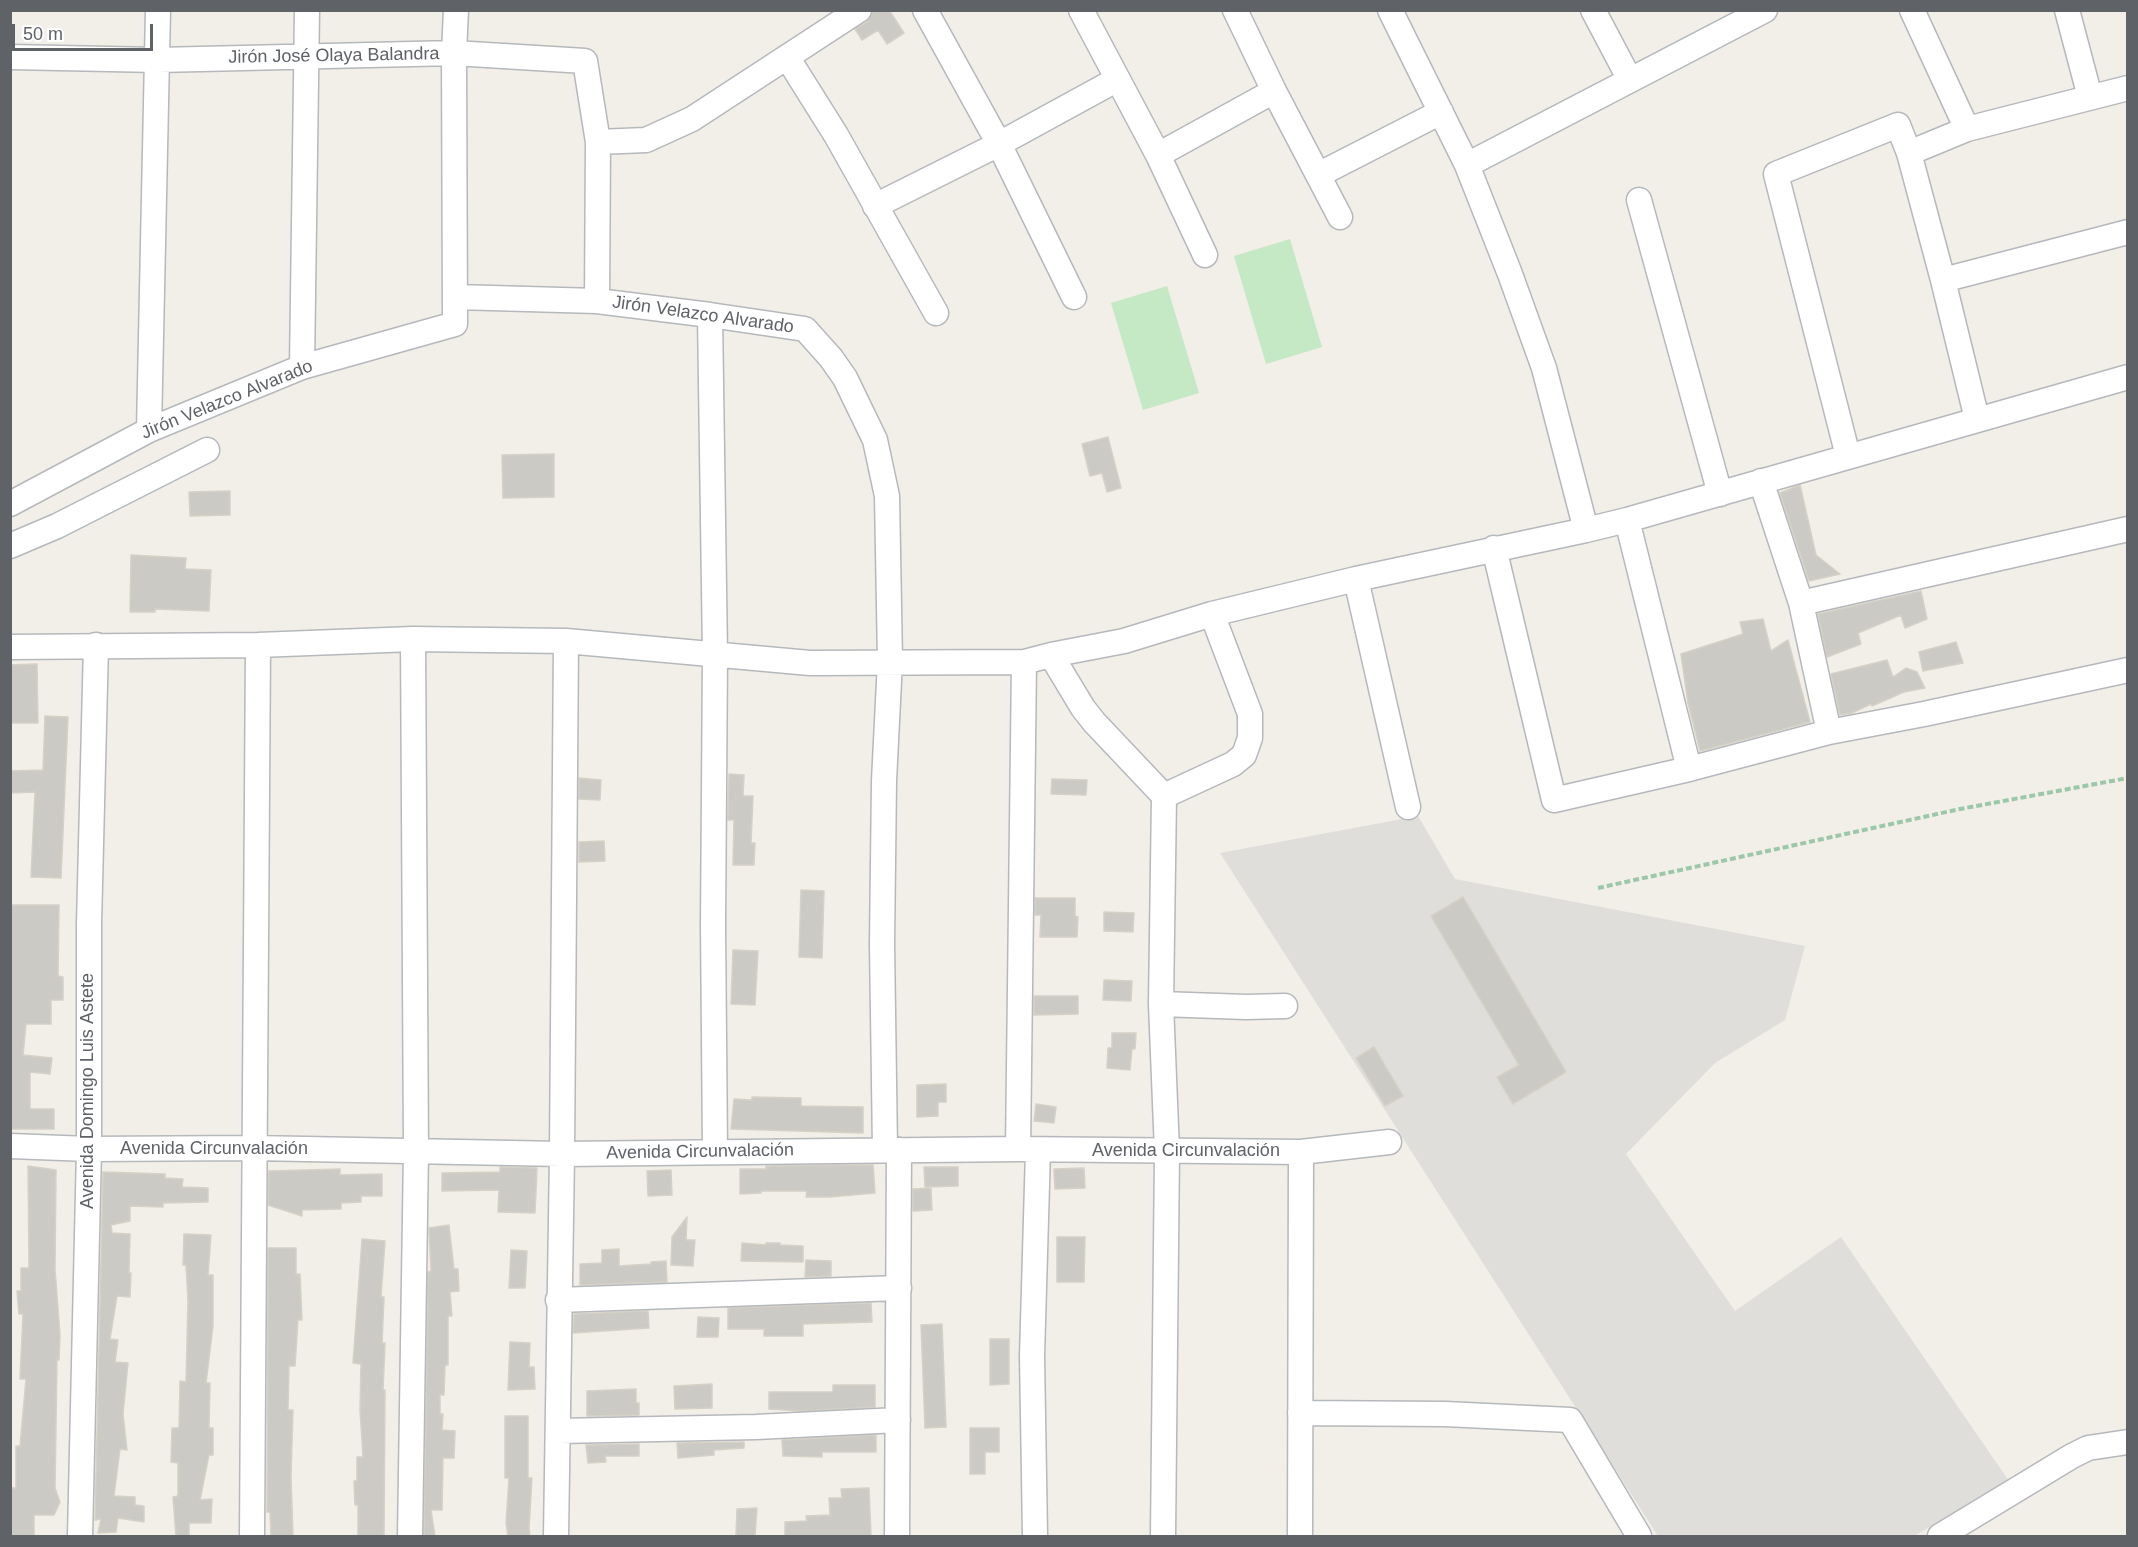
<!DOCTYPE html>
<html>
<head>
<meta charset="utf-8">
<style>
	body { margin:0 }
	#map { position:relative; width:2138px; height:1547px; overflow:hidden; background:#f1efe8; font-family:Arial,sans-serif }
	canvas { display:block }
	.frame { position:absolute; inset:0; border:12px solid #5f6368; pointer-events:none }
	.scale { position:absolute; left:12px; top:24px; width:141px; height:27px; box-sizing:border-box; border:3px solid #5f6368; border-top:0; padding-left:8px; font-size:18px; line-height:21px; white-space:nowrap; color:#5f6368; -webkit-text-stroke:4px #fff; paint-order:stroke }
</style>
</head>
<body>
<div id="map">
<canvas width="2138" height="1547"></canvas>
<div class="frame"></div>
<div class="scale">50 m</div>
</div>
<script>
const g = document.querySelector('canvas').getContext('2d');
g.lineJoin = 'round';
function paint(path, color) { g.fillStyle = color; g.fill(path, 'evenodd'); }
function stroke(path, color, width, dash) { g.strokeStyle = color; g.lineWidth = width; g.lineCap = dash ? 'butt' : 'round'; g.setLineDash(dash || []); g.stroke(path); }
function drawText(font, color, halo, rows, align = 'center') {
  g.font = font + ' Arial,sans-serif'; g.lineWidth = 5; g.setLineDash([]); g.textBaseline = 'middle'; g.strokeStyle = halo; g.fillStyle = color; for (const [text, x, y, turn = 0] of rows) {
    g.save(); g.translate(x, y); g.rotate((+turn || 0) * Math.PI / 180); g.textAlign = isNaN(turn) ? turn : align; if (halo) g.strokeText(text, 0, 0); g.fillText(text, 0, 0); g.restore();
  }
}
paint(new Path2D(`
	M1418,816L1455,879L1805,946L1785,1020L1715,1063L1626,1154L1735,1311L1841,1237L2009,1481L1914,1536H1658L1220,853Z`), '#e0deda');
paint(new Path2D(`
	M1290,239L1322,347L1266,364L1234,256Z
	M1167,286L1199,393L1143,410L1111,303Z`), '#c5e8c5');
const building = new Path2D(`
	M874,10H889L904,33L887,44L878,30L862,40L855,29L867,22Z
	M1108,437L1121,488L1107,492L1102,473L1090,476L1082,444Z
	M554,454V497L503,498L502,455Z
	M1800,485L1816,555L1840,574L1809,581L1780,493Z
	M230,491V515L190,516L189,492Z
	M131,555L186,558L185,569L211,570L209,611L155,609V612H130Z
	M1921,591L1927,619L1905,628L1901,615L1858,633L1861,644L1827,657L1818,614Z
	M1763,619L1771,651L1788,640L1810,722L1700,751L1688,703L1681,654L1743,634L1740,622Z
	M1956,642L1963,663L1923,671L1919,652Z
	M1887,660L1893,677L1906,668L1917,672L1925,688L1904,692L1872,706L1871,704L1852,713L1840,715L1831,674Z
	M37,664L38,723H10V665Z
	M45,716L68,717L61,878L31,877L35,792L10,793V771L43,770Z
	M729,774L744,775L743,796H753L751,843H755L754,865H733L734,820H728Z
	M579,778L601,780L600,800L579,799Z
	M1052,779L1087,780L1086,795L1051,794Z
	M604,841L605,861L579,862V842Z
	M801,890L824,891L822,958L799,957Z
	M1463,897L1566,1072L1513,1104L1497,1077L1519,1065L1431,916Z
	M1035,898H1075V916L1078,917L1077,937H1040L1041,915H1035Z
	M10,905H59L58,976L63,977V1000H51V1024H26L23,1055L52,1058L50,1074L30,1072V1109H54V1129H11Z
	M1104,912L1134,913L1133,932L1104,931Z
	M733,950L758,951L755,1005L731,1004Z
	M1104,980L1132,981L1131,1001L1103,1000Z
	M1034,996H1078V1014L1034,1015Z
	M1112,1033H1136L1135,1049H1132L1130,1070L1107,1068L1108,1048H1112Z
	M1374,1047L1403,1096L1385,1106L1356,1058Z
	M946,1084V1102H938V1116L917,1117V1085Z
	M752,1097L801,1098V1106L863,1107V1133L731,1129L734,1099L752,1100Z
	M1036,1104L1056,1107L1054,1123L1034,1121Z
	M830,1165H873L875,1193L830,1197H806L807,1191H761V1193L740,1194V1169H766V1166Z
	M28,1166L56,1170L55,1269L60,1335L59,1360H57L55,1488L60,1502L54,1515H34V1536H10V1488H16V1446H20L26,1379H20L23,1314H19L17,1291H21V1268H29Z
	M500,1167L537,1168L535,1213L498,1212L499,1190L442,1191V1173L500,1172Z
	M924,1167H958V1186L925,1187Z
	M1084,1168L1085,1188L1055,1189L1054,1169Z
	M340,1169V1175L382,1174V1196H361V1202L341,1203V1209L302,1210V1216L268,1205L269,1171Z
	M671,1170L672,1195L648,1196L647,1171Z
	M103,1172L165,1174V1178L183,1179L182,1187L208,1188V1202L163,1203V1207L130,1206V1221L111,1225L112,1233L130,1234L129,1273H131L130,1297L117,1296L110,1339L118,1340L115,1362L128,1363L123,1414L127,1450L120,1449L114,1496L135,1497V1505L144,1506V1522L118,1518L116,1532L98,1533L101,1519L95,1520Z
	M931,1188L932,1210L913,1211V1189Z
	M687,1217L686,1240H695L693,1266L671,1265L672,1237Z
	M449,1225L454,1269H458L459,1291L450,1292L452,1316H448V1365H445L444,1395H440V1414H443L442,1430L455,1431L454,1458H443L442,1510H431L435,1536H424L428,1272L431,1271L429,1228Z
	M184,1234L211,1235L208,1275H213V1326L206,1383H210L209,1428H213V1455H209L200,1500L212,1499L211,1523H189V1536H176L173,1497L178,1496V1463L171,1462L172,1428H179L180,1381L186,1382L188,1301L186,1265H183Z
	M1057,1237H1085L1084,1282H1057Z
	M362,1239L385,1241L381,1297H384L382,1343H385L383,1390H385L384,1536H358V1505H355L354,1481H357V1457H363L360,1410L361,1364L353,1363Z
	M742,1243L766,1245V1243H780V1245L803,1246V1262L741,1261Z
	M268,1248H296V1274H300L302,1320H298L295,1366H289L288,1410H293L291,1477L293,1536H271L270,1512H267Z
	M619,1249V1266L651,1264V1262L666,1261L667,1282L580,1285V1264L602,1263V1250Z
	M511,1250L527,1251L525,1288H509Z
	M806,1260L831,1261V1276L805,1277Z
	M871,1303L872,1322L803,1324V1336H764V1329H728V1308Z
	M648,1311L649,1328L573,1333L574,1314Z
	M698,1317L719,1318L718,1337H697Z
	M942,1324L946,1427L925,1428L921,1325Z
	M990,1339H1009V1384L990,1385Z
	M510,1342L530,1343L529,1367H534L535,1389L508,1390Z
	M712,1384V1408L675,1409L674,1386Z
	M833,1385H875V1407L801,1411L769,1409V1392H833Z
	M636,1389V1403H639V1415L587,1416V1391Z
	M505,1416H528V1478H532L529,1528L530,1536H508L506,1523L509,1478H505Z
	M970,1428H999V1452H985V1474H970Z
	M876,1435V1452H822V1457L783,1456L782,1440Z
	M744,1442V1448L714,1450V1455L678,1458L677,1443Z
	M639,1444V1456H605L606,1462L588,1463L586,1445Z
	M869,1488L871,1536H785V1522L807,1521L806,1516L830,1515L829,1498H842L841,1489Z
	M757,1508L755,1536H736L737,1509Z`);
paint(building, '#cccac5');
stroke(building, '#d6d1c6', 1.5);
const minor = new Path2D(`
	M925,10L999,144L1074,297
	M1081,10L1158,155L1205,255
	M1235,10L1274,91L1340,217
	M1390,10L1467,165L1510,274L1544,368L1586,530
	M1593,10L1630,80
	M1912,10L1967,129
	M2067,10L2090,97
	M10,57L158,60L454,53L585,61L598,142L597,301
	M787,57L836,135L936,313
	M598,142L646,140L692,119L859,10
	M1909,153L1967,129L2128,88
	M1158,155L1274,91
	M1467,165L1765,10
	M1318,175L1441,112
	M1639,200L1720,494
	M875,206L999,144L1116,80
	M1943,280L2128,232
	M456,297L597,301L710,315L805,329L831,358L845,378L875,440L887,496L890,661L884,781L882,944L885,1150
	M710,315L715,655L713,925L715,1151
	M302,367L307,10
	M149,430L158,10
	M1848,456L1776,174L1898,125L1909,153L1943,280L1977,419
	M1761,481L1801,603L1829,732
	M10,504L149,430L302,367L455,324L454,53L456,10
	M1627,520L1689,769
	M10,546L57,526L207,450
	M1494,548L1554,800L1689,769L1829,732L1924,714L2128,670
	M1356,579L1408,807
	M1801,603L2128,529
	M10,647L258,645L413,639L566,641L810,663L1024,662L1051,655L1083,708L1094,722L1164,796L1161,1004L1167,1152L1163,1536
	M1051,655L1124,641L1212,614L1356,579L1586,530L1627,520L2128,377
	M1164,796L1233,764L1244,755L1250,738V714L1212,614
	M1161,1004L1246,1007L1285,1006
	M10,1146L89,1149L254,1148L562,1154L1018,1149L1301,1152L1389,1142
	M1018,1149L1024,662
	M558,1300L899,1288
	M1300,1413L1445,1414L1570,1420L1639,1536
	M558,1431L756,1427L898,1420
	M80,1536L89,1149V924L96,645
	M252,1536L258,645
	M410,1536L416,1151L413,639
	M556,1536L562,1154L566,641
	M897,1536L899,1150
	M1035,1536L1032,1356L1038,1150
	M1300,1536L1301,1152
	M1940,1536L2072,1456L2088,1448L2128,1442`);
stroke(minor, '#b5b8bc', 27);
stroke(new Path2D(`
	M1598,888L1960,809L2128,778`), '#9cc7a9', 4, [6, 3]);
stroke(minor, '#fff', 24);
drawText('18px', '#5f6368', '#fff', [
	["Jirón José Olaya Balandra",334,56,-1],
	["Jirón Velazco Alvarado",703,315,8],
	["Jirón Velazco Alvarado",227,400,-22],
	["Avenida Domingo Luis Astete",88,1091,-90],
	["Avenida Circunvalación",214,1149],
	["Avenida Circunvalación",1186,1151],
	["Avenida Circunvalación",700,1152,-1]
]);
</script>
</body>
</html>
